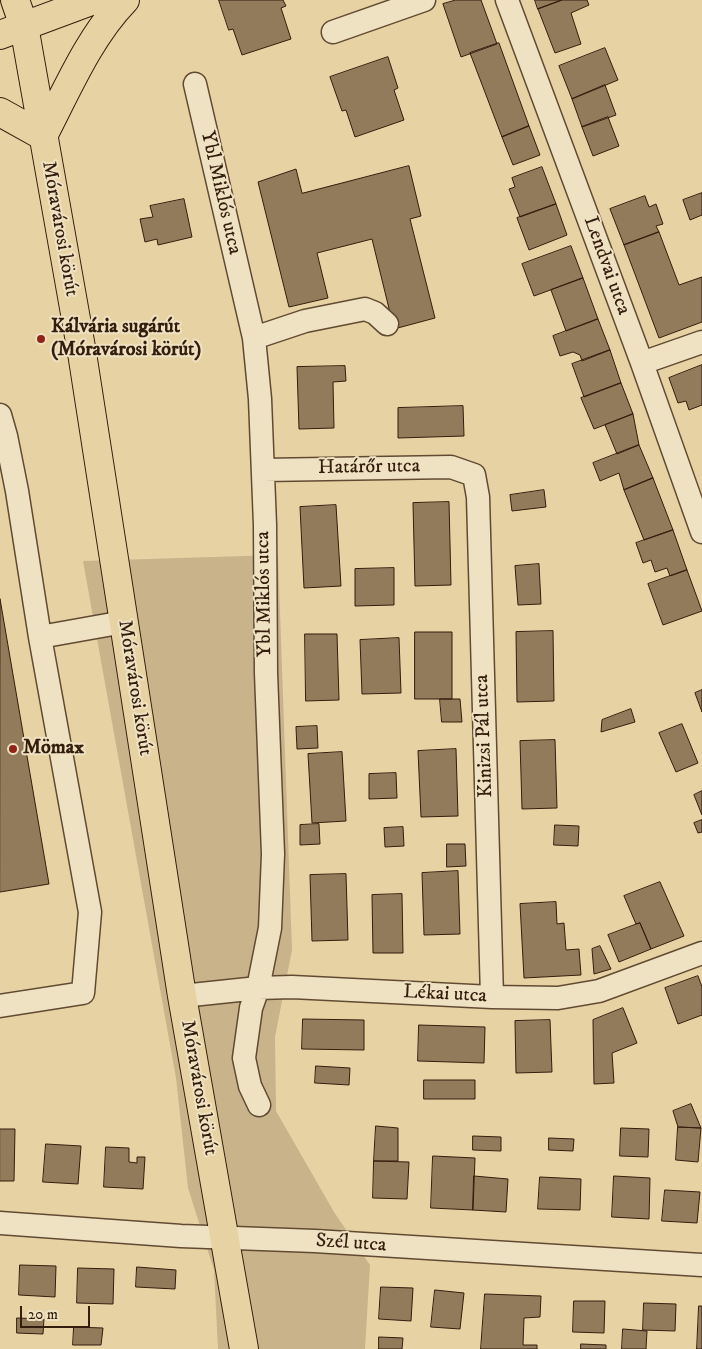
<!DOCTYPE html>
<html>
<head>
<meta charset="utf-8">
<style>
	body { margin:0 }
	#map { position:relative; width:702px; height:1349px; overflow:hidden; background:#e7d2a3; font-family:"IM FELL DW Pica",serif }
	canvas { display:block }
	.scale { position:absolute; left:20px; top:1306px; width:70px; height:22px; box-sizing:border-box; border:2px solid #341d0d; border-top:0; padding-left:6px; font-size:15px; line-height:18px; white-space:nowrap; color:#341d0d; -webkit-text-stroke:4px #efe2c3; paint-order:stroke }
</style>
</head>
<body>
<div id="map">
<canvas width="702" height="1349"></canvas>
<div class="scale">20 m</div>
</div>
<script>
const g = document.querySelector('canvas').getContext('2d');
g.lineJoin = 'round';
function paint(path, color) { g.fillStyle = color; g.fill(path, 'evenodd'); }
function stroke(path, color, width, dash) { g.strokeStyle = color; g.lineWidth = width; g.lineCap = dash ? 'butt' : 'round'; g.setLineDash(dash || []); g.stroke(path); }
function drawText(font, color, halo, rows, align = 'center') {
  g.font = font + ' "IM FELL DW Pica",serif'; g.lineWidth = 4; g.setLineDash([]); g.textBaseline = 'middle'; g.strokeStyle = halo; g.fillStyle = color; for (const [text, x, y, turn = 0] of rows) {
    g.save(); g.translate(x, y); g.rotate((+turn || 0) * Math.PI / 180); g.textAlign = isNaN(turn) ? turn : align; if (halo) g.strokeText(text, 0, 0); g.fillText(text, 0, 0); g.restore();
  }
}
paint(new Path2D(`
	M278,555L292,950L275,1037L276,1111L334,1212L370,1265L365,1349H218L214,1270L188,1188L176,1078L83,561Z`), '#c9b38a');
const building = new Path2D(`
	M219,0H283L286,6L281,8L291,39L242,55L233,29L229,30Z
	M456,0H481L497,44L461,57L443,4Z
	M535,0H562L538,9Z
	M562,0H587L589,5L571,13L581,44L555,53L538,9Z
	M499,43L529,126L502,137L470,53Z
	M605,48L618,80L572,99L559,66Z
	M388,57L398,88L394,90L404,120L355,137L346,110L342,111L330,77Z
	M605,85L616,115L582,127L572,99Z
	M608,117L619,146L593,156L582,127Z
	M529,126L540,155L513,165L502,137Z
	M409,166L421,216L410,219L435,318L394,329L372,239L317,253L328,298L289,307L258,182L296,169L302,193Z
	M542,167L556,204L520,217L509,189L515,187L512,178Z
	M702,193V215L690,220L683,200Z
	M645,196L649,207L656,204L663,224L656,226L659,232L624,245L610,209Z
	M184,199L192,237L158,245L157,239L145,242L140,219L153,217L150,206Z
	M556,204L567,235L529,250L517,218Z
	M659,232L679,285L702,277V322L659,338L624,245Z
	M571,246L583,278L534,296L522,264Z
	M583,278L598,319L566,331L551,290Z
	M598,319L610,350L582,361L580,355L573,352L560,356L553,336Z
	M610,350L621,383L584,397L572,364Z
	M702,365V405L689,410L686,401L678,403L669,378Z
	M345,366L346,381L333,382L334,428L299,429L297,367Z
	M621,383L633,414L594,429L581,398Z
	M463,406L464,436L398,438V408Z
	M633,414L639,445L617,454L605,425Z
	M639,445L653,478L624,490L619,473L600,481L593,463Z
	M653,478L673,530L644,540L624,490Z
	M544,490L546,507L512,511L510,495Z
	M449,502L451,585L415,586L413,503Z
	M336,505L341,586L304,588L300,507Z
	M673,530L687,570L670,576L667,568L655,572L651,560L643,563L636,543Z
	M539,564L541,604L518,605L515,566Z
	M394,568V605L355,606V569Z
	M687,570L702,611L663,625L648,584Z
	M0,599L49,884L0,892Z
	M553,631L554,701L517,702L516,632Z
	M415,632H452V699H415Z
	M305,634H337L339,700L306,701Z
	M399,638L401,693L362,694L360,640Z
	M702,690V712L695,693Z
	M440,699H460L462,722H442Z
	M631,709L635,722L601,732L602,720Z
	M682,724L698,763L676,772L659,733Z
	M317,726L318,748L297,749L296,727Z
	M555,740L557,808L522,809L520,741Z
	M456,749L458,816L421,817L418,751Z
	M342,752L346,821L312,823L308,754Z
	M396,773L397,798L369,799V774Z
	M702,791V815L694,795Z
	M702,820V832L698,833L694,823Z
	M319,824L320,844L300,845V825Z
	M555,825L579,826L578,846L554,845Z
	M403,827L404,846L385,847L384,828Z
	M447,844H465L466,866L447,867Z
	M458,871L460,934L424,935L422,873Z
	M346,874L348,940L312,941L310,875Z
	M660,882L684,936L651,949L640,923L636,924L624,896Z
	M402,894L403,953H373L372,895Z
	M556,902L557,924L564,923L566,950L579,949L581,975L524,978L520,904Z
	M640,923L651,949L619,962L608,935Z
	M600,946L611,969L594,974L592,949Z
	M698,976L702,987V1015L678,1024L665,988Z
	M623,1008L637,1043L612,1053L614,1083L594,1084L593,1020Z
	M303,1019L364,1020V1050L302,1049Z
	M550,1020L552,1072L516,1073L515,1021Z
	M419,1025L485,1027L484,1063L418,1061Z
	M316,1066L350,1068L349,1085L315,1083Z
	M424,1080H475V1099H424Z
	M691,1104L701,1128L678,1127L673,1111Z
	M376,1126L398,1128V1161H374Z
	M678,1127L701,1128L698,1162L676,1160Z
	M621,1128L649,1129L648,1157L620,1156Z
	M0,1129H15L14,1181H0Z
	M473,1136L501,1137V1151L473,1150Z
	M549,1138L574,1139L573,1151L549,1150Z
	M46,1144L81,1146L78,1184L43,1182Z
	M106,1147L129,1148V1162L137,1163V1157H145L143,1189L104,1187Z
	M433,1156L475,1158L473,1210L431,1208Z
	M374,1161L409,1162L407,1199L373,1198Z
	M474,1176L508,1179L506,1212L473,1210Z
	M614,1176L650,1178L649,1219L612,1217Z
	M540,1177L581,1179L580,1210L538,1209Z
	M665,1190L700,1192L697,1223L662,1221Z
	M20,1265L56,1266L55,1297L19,1295Z
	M137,1267L176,1270L175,1289L136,1287Z
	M78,1268L114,1269L113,1304L77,1303Z
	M381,1287L413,1288L411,1321L379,1319Z
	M435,1290L464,1293L460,1329L431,1327Z
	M485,1294L541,1296L540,1317L524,1318L523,1345H537V1349H481Z
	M574,1301H605L604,1333L573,1332Z
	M644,1303L676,1304L675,1331L643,1330Z
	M699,1306H702V1349H697Z
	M17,1318L44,1319L43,1334L17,1333Z
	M74,1327L103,1328L101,1345H73Z
	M623,1329L647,1331L646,1349H622Z
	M379,1337L403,1338L402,1349H379Z
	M581,1344L606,1345V1349H581Z`);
paint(building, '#917b5b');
stroke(building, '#341d0d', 1);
const minor = new Path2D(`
	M507,0L642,363L702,532
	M333,32L424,0
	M195,84L254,338L260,399L265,525L266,673L273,854L270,928L258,988L251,1008L244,1058L250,1086L259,1105
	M254,338L305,321L365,309L375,313L387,324
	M642,363L702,342
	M0,415L6,436L17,491L40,637L124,622
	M263,470L451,467L474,475L478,497L492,997
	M182,996L258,988L292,987L492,997L558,998L599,991L702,953
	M0,1006L83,993L90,912L40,637
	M0,1223L181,1236L315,1241L702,1265`);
const major = new Path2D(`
	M15,0L24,26L82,353L182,996L244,1349
	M0,35L94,0
	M0,112L43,136
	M43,136C67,90 89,37 125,0`);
stroke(minor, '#614a32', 25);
stroke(major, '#341d0d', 30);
stroke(minor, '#efe2c3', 22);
stroke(major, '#e7d2a3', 28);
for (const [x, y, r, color] of [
	[41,339,5,"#8f2418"],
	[13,749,5,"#8f2418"]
]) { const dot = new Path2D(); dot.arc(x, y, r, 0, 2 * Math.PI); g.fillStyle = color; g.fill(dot); stroke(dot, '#efe2c3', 2); }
drawText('20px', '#341d0d', '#efe2c3', [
	["Ybl Miklós utca",220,193,77],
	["Móravárosi körút",59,229,80],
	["Lendvai utca",606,266,70],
	["Határőr utca",369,468,-1],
	["Ybl Miklós utca",265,594,-91],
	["Móravárosi körút",134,688,81],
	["Kinizsi Pál utca",485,736,-92],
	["Lékai utca",445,995,3],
	["Móravárosi körút",198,1088,80],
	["Szél utca",351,1244,4]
]);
drawText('bold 20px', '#341d0d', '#efe2c3', [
	["Kálvária sugárút",51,328],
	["(Móravárosi körút)",51,351],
	["Mömax",23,749]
], 'left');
</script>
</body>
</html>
